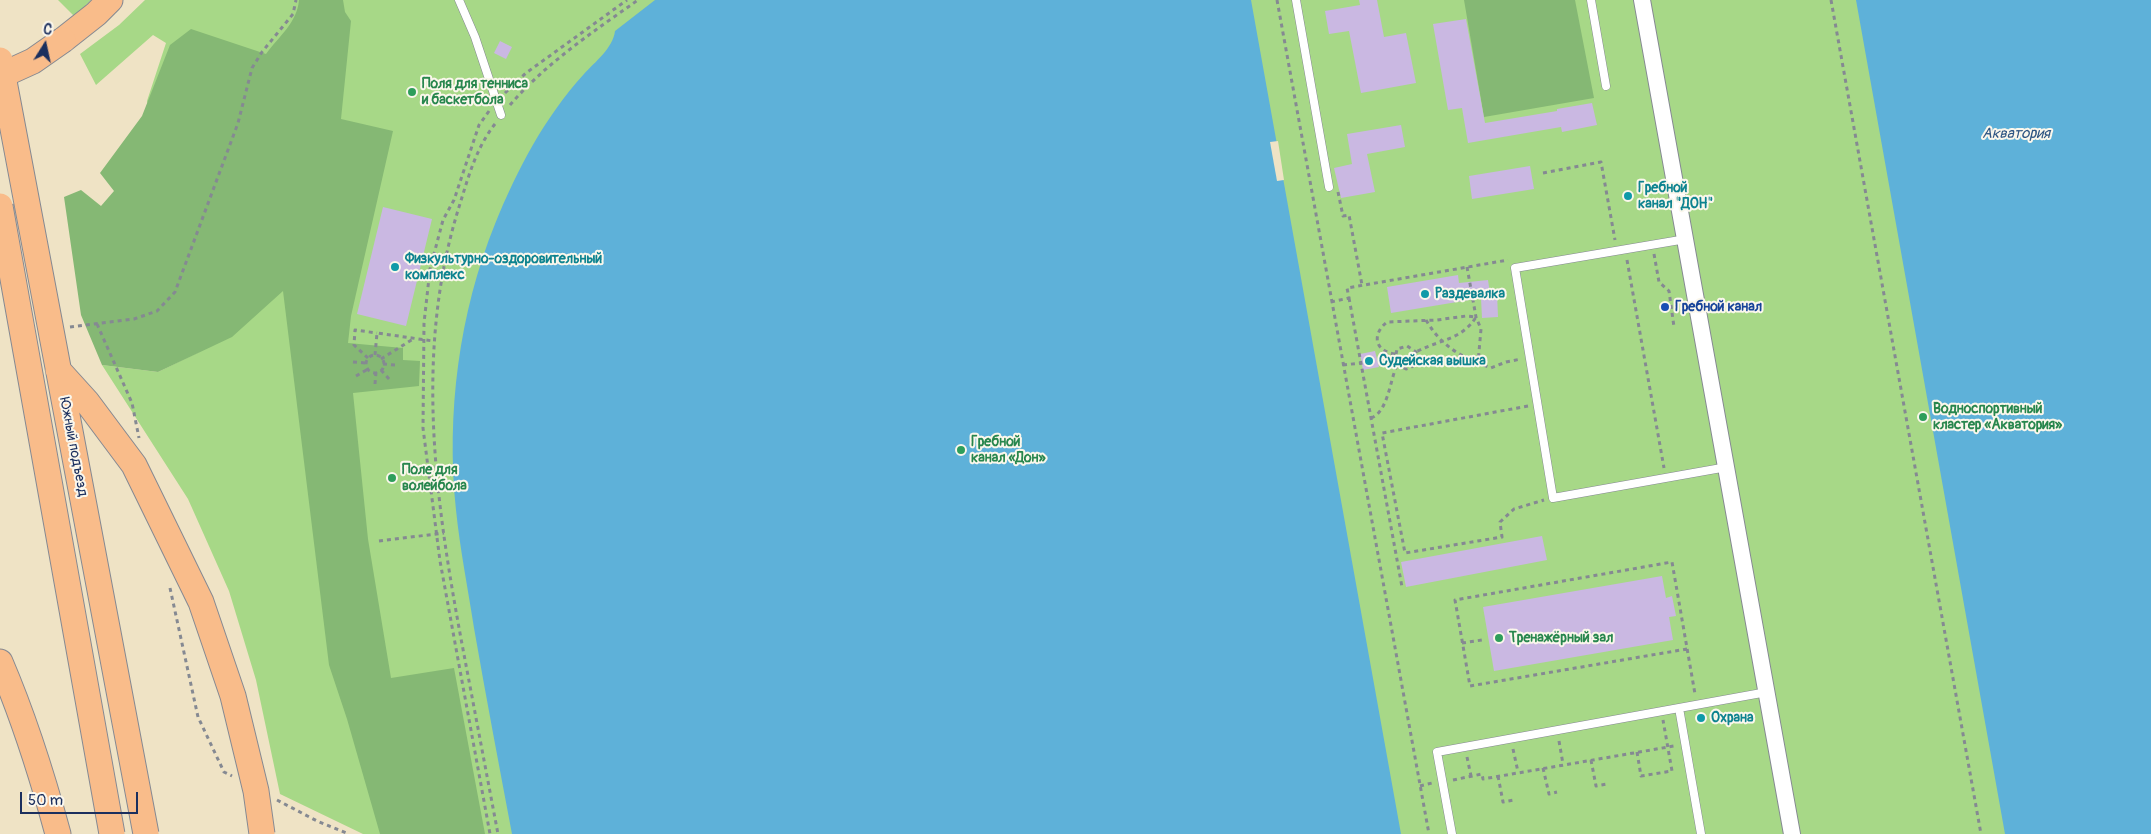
<!DOCTYPE html>
<html>
<head>
<meta charset="utf-8">
<style>
	body { margin:0 }
	#map { position:relative; width:2151px; height:834px; overflow:hidden; background:#efe3c5; font-family:Pangolin,sans-serif }
	canvas { display:block }
	.north { position:absolute; left:20px; top:20px; width:50px; height:50px; -webkit-text-stroke:4px #fbf7ec; paint-order:stroke; rotate:10deg; font-size:14px; font-weight:700; line-height:20px; text-align:center; color:#1b2f5e }
	.north::after { content:''; display:block; margin:auto; width:18px; height:22px; background:#1b2f5e; clip-path:polygon(50% 0,100% 100%,50% 72%,0 100%) }
	.scale { position:absolute; left:20px; top:792px; width:118px; height:22px; box-sizing:border-box; border:2px solid #1b2f5e; border-top:0; padding-left:6px; font-size:15px; line-height:18px; white-space:nowrap; color:#1b2f5e; -webkit-text-stroke:4px #fbf7ec; paint-order:stroke }
</style>
</head>
<body>
<div id="map">
<canvas width="2151" height="834"></canvas>
<div class="north">С</div>
<div class="scale">50 m</div>
</div>
<script>
const g = document.querySelector('canvas').getContext('2d');
g.lineJoin = 'round';
function paint(path, color) { g.fillStyle = color; g.fill(path, 'evenodd'); }
function stroke(path, color, width, dash) { g.strokeStyle = color; g.lineWidth = width; g.lineCap = dash ? 'butt' : 'round'; g.setLineDash(dash || []); g.stroke(path); }
function drawText(font, color, halo, rows, align = 'center') {
  g.font = font + ' Pangolin,sans-serif'; g.lineWidth = 4; g.setLineDash([]); g.textBaseline = 'middle'; g.strokeStyle = halo; g.fillStyle = color; for (const [text, x, y, turn = 0] of rows) {
    g.save(); g.translate(x, y); g.rotate((+turn || 0) * Math.PI / 180); g.textAlign = isNaN(turn) ? turn : align; if (halo) g.strokeText(text, 0, 0); g.fillText(text, 0, 0); g.restore();
  }
}
paint(new Path2D(`
	M58,0H91L75,17Z
	M145,0H2151V834H363L280,794L256,680L229,591L188,499L102,365L158,372L199,352L147,101L166,43L153,35L96,85L80,54L119,25Z`), '#a7d887');
paint(new Path2D(`
	M299,0H343L345,12L351,21L341,119L393,131L351,316L348,343L403,348V360L420,361L419,386L353,393L368,539L391,678L454,668L485,834H380L347,719L329,665L283,291L232,337L158,372L102,365L81,315L64,197L81,190L101,206L114,191L100,173L142,116L170,45L191,29L266,54C279,36 297,23 299,0Z
	M1464,0H1575L1594,98L1484,117Z`), '#85b874');
paint(new Path2D(`
	M655,0H1251L1401,834H512C499,765 486,697 474,628C468,589 460,549 456,510C446,414 459,313 495,224C517,170 544,118 584,74C595,62 613,48 615,31Z
	M1856,0H2151V834H2005Z`), '#5eb1d9');
paint(new Path2D(`
	M1278,141L1284,180L1277,181L1270,142Z`), '#efe3c5');
paint(new Path2D(`
	M1359,0H1377L1384,37L1406,33L1416,83L1361,93L1349,31L1329,34L1325,11L1360,5Z
	M1466,19L1485,123L1557,111V109L1592,103L1597,125L1562,132L1561,127L1468,143L1462,108L1448,110L1433,24Z
	M500,41L512,47L506,59L494,53Z
	M1401,125L1405,147L1367,154L1375,192L1341,198L1334,168L1352,164L1347,134Z
	M1530,166L1534,189L1472,199L1469,176Z
	M383,207L432,219L406,326L357,314Z
	M1458,275L1459,283L1488,280L1490,294L1497,293L1498,317L1482,318L1481,298L1391,313L1387,287Z
	M1375,351L1379,367L1363,370L1360,354Z
	M1542,536L1547,560L1406,587L1401,562Z
	M1662,576L1666,598L1672,596L1676,616L1669,617L1673,640L1494,671L1483,607Z`), '#cab8e2');
const service = new Path2D(`
	M459,0L475,37L501,115
	M1296,0L1329,187
	M1591,0L1606,86
	M1686,239L1515,268L1553,498L1727,467
	M1679,708L1701,834
	M1452,834L1437,752L1767,692`);
const minor = new Path2D(`
	M1642,0L1792,834`);
const primary = new Path2D(`
	M63,40L96,14L110,0
	M0,662C24,718 42,775 58,834`);
stroke(service, '#858992', 9);
stroke(minor, '#858992', 18);
stroke(primary, '#858992', 27);
stroke(new Path2D(`
	M1277,0L1429,834
	M1831,0L1981,834
	M505,93L526,73L627,0
	M510,105C545,64 594,31 638,0
	M489,111L479,125L454,200L443,220L430,269L424,323L423,428L440,561L490,834
	M495,124C476,148 468,178 459,207C414,351 435,499 462,644C474,707 486,771 498,834
	M1543,173L1601,162L1615,240
	M1338,192L1343,216L1349,215L1362,285
	M1654,254L1659,282L1669,291L1674,327
	M1627,260L1664,468
	M1467,267L1476,317L1481,329L1478,363L1491,368L1506,362L1521,359
	M1349,298L1402,587
	M1331,302L1349,298L1347,288L1508,260
	M1426,320C1438,341 1455,354 1478,363
	M97,324L132,403L139,438
	M70,327L134,319L157,311L175,292L238,123L252,68L262,52L293,14L296,0
	M1395,354C1374,351 1372,334 1387,322L1437,320L1466,316L1476,317C1462,340 1438,340 1416,352
	M375,355L377,333L433,341
	M366 364a9 9 0 1 1 18 0a9 9 0 1 1-18 0Z
	M368,358L354,345L355,330L377,333
	M381,359L413,339
	M1379,361L1385,357L1387,353
	M353,362L366,363
	M383,364L395,365
	M1343,365L1361,363
	M381,370L390,380
	M356,376L368,369
	M375,384L376,372
	M1528,406L1382,433L1405,553L1502,537L1500,522L1514,509L1544,500
	M1371,418C1388,412 1390,380 1397,365L1395,360L1397,349L1407,346L1416,352C1419,361 1415,367 1406,369L1397,365
	M379,541L444,533
	M170,588L198,717L224,772L232,776
	M1462,643L1482,640
	M1687,649L1470,686L1455,600L1672,562L1695,694
	M1559,741L1563,764
	M1513,749L1518,772
	M1637,752L1641,776L1672,771L1663,720
	M1467,757L1471,776
	M1591,760L1596,786L1607,784
	M1543,768L1549,794L1557,792
	M1498,776L1503,802L1514,800
	M1453,780L1482,774L1483,779L1674,746
	M1420,786L1432,783
	M277,800L317,821L349,834`), '#858992', 3, [4, 4]);
stroke(service, '#fff', 8);
stroke(minor, '#fff', 16);
stroke(primary, '#f9bc8a', 25);
const primaryBridge = new Path2D(`
	M0,60L146,834
	M0,76L33,61L63,40
	M0,206L112,834
	M58,370L87,402L134,465L201,602L233,696L256,791L262,834`);
stroke(primaryBridge, '#858992', 27, []);
stroke(primaryBridge, '#f9bc8a', 25);
for (const [x, y, r, color] of [
	[412,92,5,"#2e9e5b"],
	[1628,196,5,"#0f9aa8"],
	[395,267,5,"#0f9aa8"],
	[1425,294,5,"#0f9aa8"],
	[1665,307,5,"#1a4fb4"],
	[1369,361,5,"#0f9aa8"],
	[1923,417,5,"#2e9e5b"],
	[961,450,5,"#2e9e5b"],
	[392,478,5,"#2e9e5b"],
	[1499,638,5,"#2e9e5b"],
	[1701,718,5,"#0f9aa8"]
]) { const dot = new Path2D(); dot.arc(x, y, r, 0, 2 * Math.PI); g.fillStyle = color; g.fill(dot); stroke(dot, '#fbf7ec', 2); }
drawText('bold 14px', '#27864d', '#fbf7ec', [
	["Поля для тенниса",422,84],
	["и баскетбола",422,100],
	["Водноспортивный",1933,409],
	["кластер «Акватория»",1933,425],
	["Гребной",971,442],
	["канал «Дон»",971,458],
	["Поле для",402,470],
	["волейбола",402,486],
	["Тренажёрный зал",1509,638]
], 'left');
drawText('bold 14px', '#0d838f', '#fbf7ec', [
	["Гребной",1638,188],
	["канал \"ДОН\"",1638,204],
	["Физкультурно-оздоровительный",405,259],
	["комплекс",405,275],
	["Раздевалка",1435,294],
	["Судейская вышка",1379,361],
	["Охрана",1711,718]
], 'left');
drawText('bold 14px', '#164399', '#fbf7ec', [
	["Гребной канал",1675,307]
], 'left');
drawText('14px', '#1b2f5e', '#fbf7ec', [
	["Южный подъезд",73,447,79]
]);
drawText('italic 15px', '#2f5683', '#fbf7ec', [
	["Акватория",2016,134]
]);
</script>
</body>
</html>
